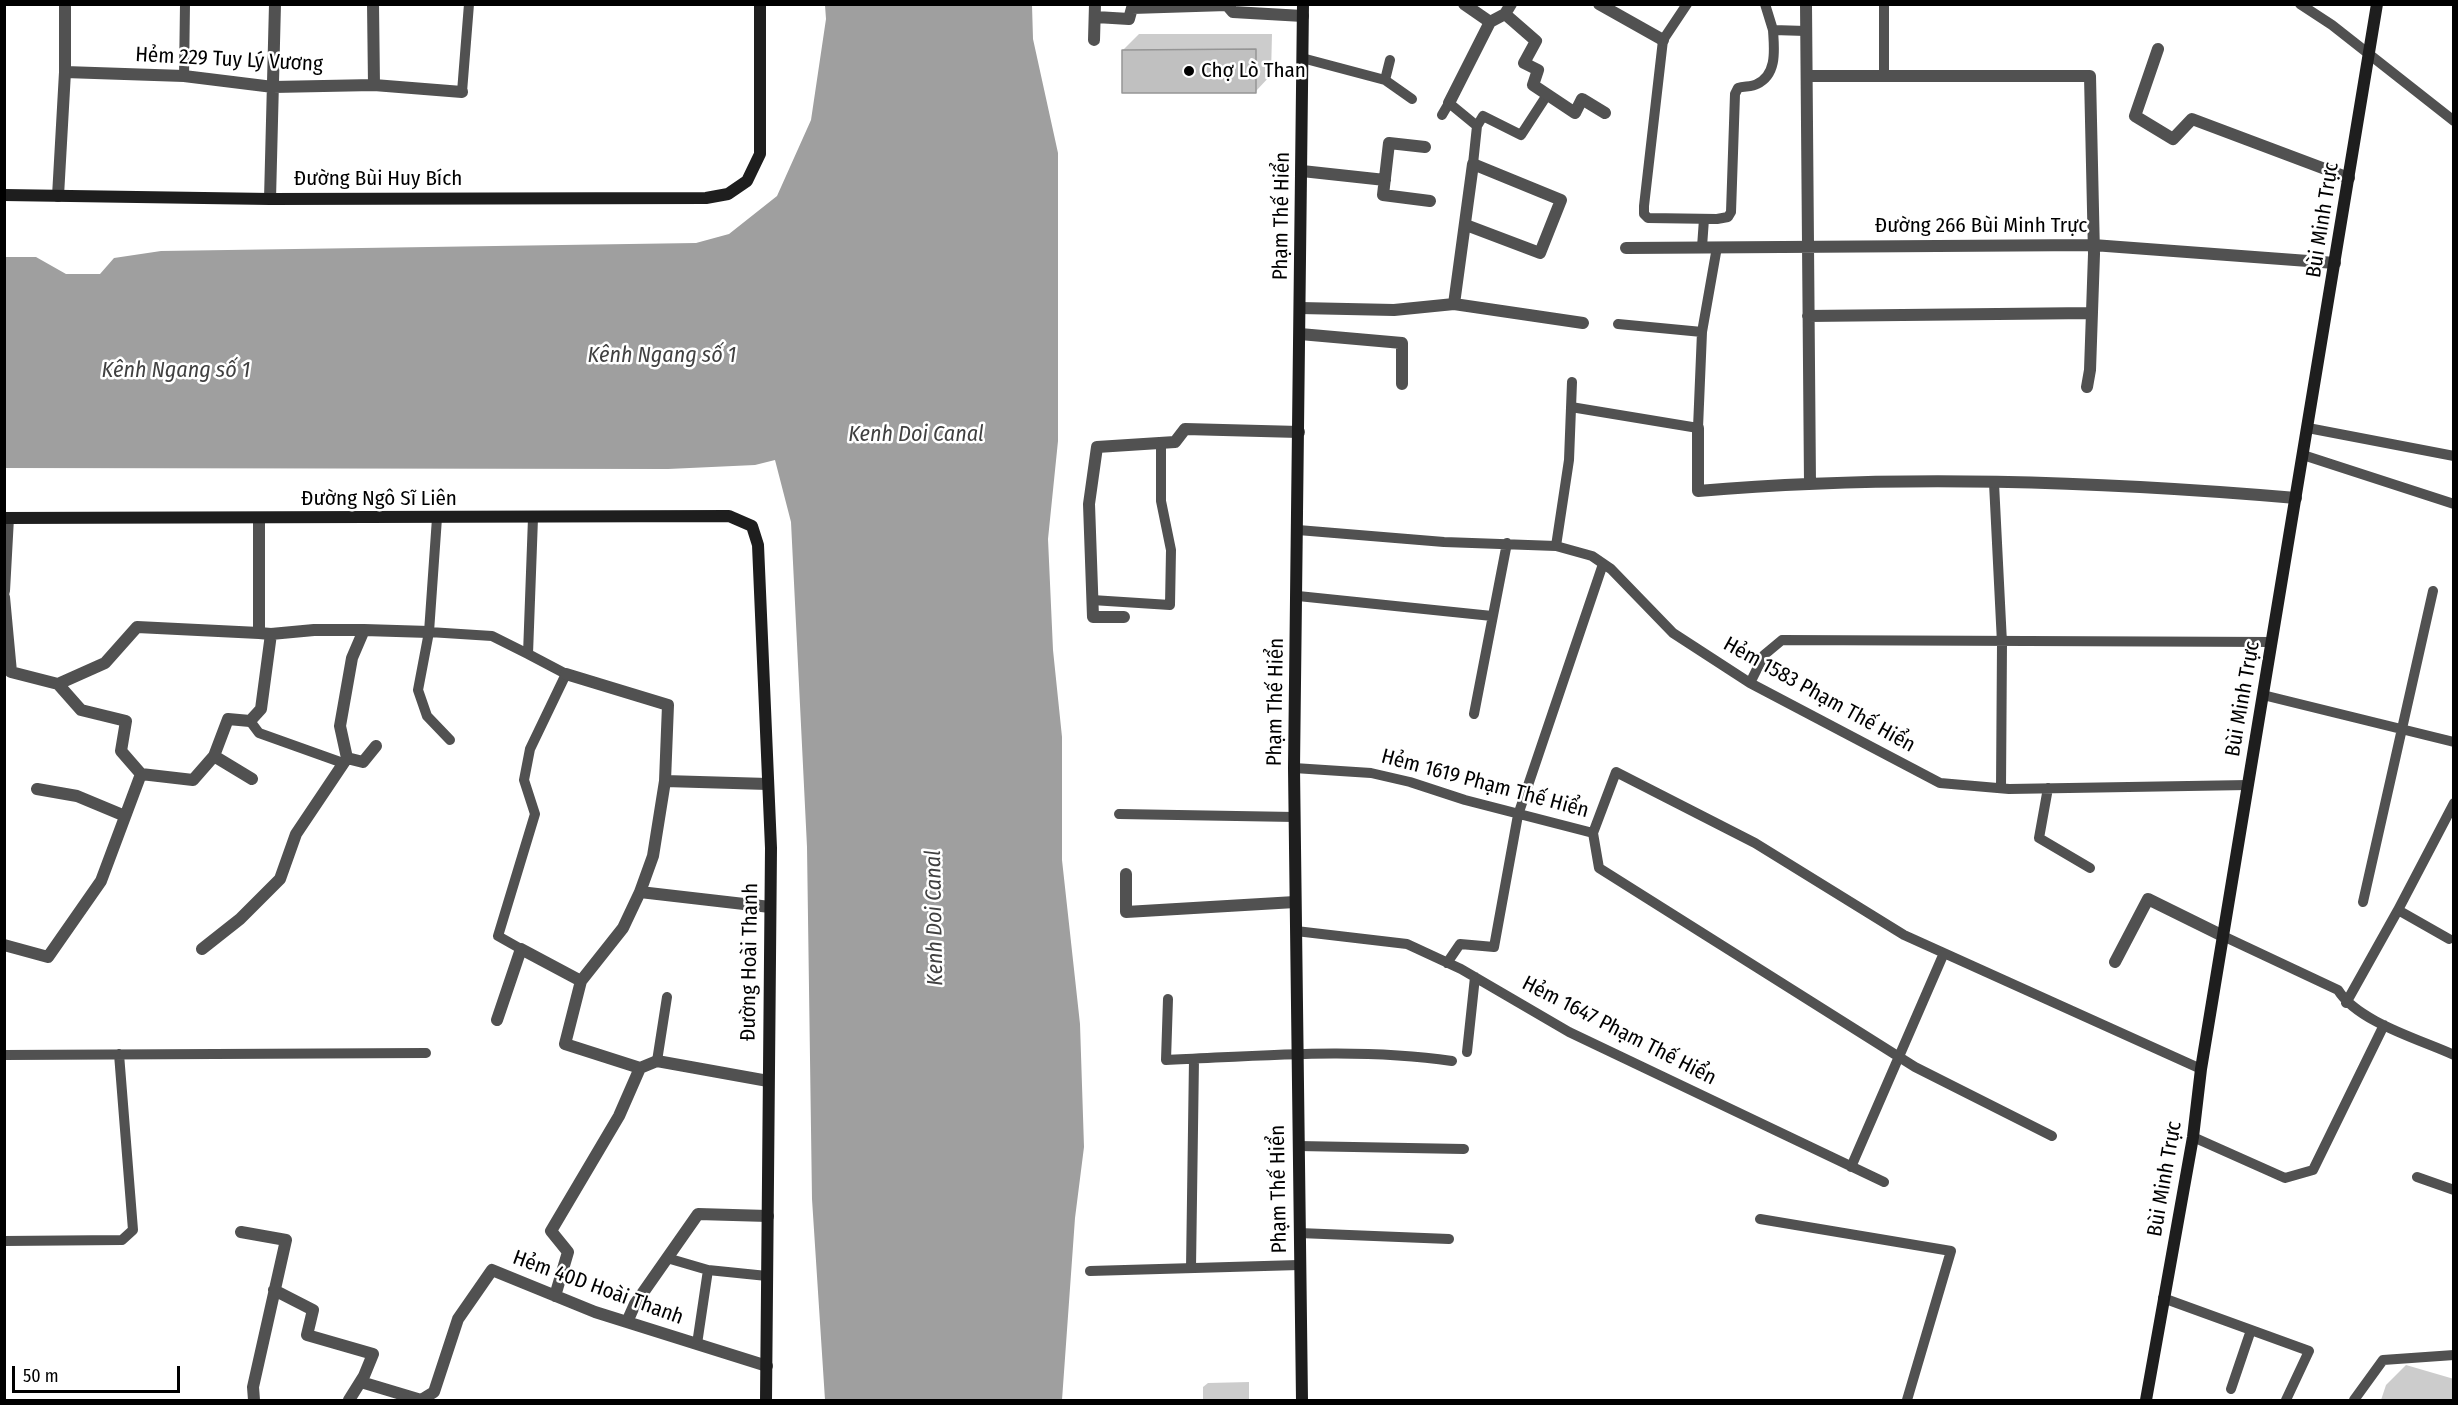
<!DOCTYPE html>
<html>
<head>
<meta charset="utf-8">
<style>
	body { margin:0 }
	#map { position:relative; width:2458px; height:1405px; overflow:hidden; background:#fff; font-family:"Fira Sans Condensed",sans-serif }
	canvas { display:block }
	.frame { position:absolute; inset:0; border:6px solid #000; pointer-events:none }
	.scale { position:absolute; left:12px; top:1366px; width:168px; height:27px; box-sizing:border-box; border:3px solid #000; border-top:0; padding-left:8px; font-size:18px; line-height:21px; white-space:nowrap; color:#000; -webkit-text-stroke:4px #fff; paint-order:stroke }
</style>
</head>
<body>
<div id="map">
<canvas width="2458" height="1405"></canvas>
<div class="frame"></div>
<div class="scale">50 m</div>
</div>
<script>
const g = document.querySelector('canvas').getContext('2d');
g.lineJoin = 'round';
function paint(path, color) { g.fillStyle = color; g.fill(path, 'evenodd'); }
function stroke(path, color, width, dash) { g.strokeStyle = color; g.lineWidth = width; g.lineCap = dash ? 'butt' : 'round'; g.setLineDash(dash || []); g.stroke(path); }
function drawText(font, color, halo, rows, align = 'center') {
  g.font = font + ' "Fira Sans Condensed",sans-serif'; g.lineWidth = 5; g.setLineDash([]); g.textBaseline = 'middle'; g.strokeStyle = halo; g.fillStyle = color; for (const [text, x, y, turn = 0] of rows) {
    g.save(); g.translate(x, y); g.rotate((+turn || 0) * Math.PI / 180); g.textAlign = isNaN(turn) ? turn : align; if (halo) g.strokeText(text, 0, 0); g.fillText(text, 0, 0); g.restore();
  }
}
paint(new Path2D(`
	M825,5H1032L1033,39L1058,153V441L1048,539L1053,650L1062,737V860L1080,1024L1084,1147L1075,1218L1062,1400H825L812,1199L807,847L791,522L775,460L755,465L668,469L5,468V257H36L66,274H100L114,258L161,251L696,243L729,234L777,196L811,120L826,19Z`), '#9f9f9f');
paint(new Path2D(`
	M1139,34H1272L1271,75L1256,91L1123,50Z
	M2406,1365L2454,1379V1400H2381L2386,1385Z
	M1249,1382V1400H1203V1387L1208,1383Z`), '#0003');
const building = new Path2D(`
	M1256,49V93H1122V50Z`);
paint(building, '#c0c0c0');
stroke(building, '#959595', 1.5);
stroke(new Path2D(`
	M1687,4L1663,40L1644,206V214L1648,218L1717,219L1728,217L1731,212L1735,94L1738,88C1744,86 1752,87 1757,84C1778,74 1774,48 1773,30
	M1765,4L1773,30L1806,31
	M2300,4L2332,25L2454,121
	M1302,58L1385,80L1412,99
	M184,76L185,4
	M1884,76V4
	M1385,80L1390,60
	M462,92L469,4
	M1442,115L1449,103L1477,126L1473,164
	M1477,126L1483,116L1521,135L1547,95
	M1702,247L1704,219
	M1618,324L1702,332L1717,247
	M1571,407L1698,428L1702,332
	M2308,428L2454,456
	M2303,455L2454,504
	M1994,483L2002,643L2001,788
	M437,518L429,632L418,690L427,716L450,740
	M1298,530L1444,542L1556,546L1592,556L1611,569L1673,633L1750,683L1940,783L2009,789L2248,785
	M1556,546L1569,460L1572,382
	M1298,596L1492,616
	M1092,600L1170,605L1171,550L1161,501V443
	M429,632L492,636L528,654
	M1750,683L1764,655L1782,640L2272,642
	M2263,695L2454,742
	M1474,714L1507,543
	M250,721L259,733L343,763
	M1294,768L1371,773L1410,782L1465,800L1593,833
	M2048,788L2039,838L2090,868
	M1119,814L1295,817
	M2363,902L2433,591
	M2398,910L2454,803
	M1296,931L1407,944L1461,969L1569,1032L1884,1182
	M2223,936L2338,990C2358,1022 2419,1039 2454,1055
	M521,949L498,936L535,814L524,780L530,749L566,674L528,654L533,518
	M1447,963L1460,944L1494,947L1518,815L1603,564
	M1168,999L1166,1060C1260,1056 1358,1047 1452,1061
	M2346,1003L2398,910L2449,939
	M1467,1052L1475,977
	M4,1055L426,1053
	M657,1061L667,997
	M2052,1136L1915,1067L1599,868L1593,833L1616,772L1755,843L1904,935L2201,1069
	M2193,1137L2285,1178L2313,1170L2384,1025
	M1298,1146L1464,1149
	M1851,1167L1944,953
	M2417,1177L2454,1190
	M1760,1219L1951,1251L1907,1400
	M1299,1233L1449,1239
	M4,1241L122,1240L133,1230L119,1054
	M667,1258L708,1270L767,1276
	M1191,1268L1194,1059
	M1090,1271L1299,1265
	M2163,1298L2309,1351L2286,1400
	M697,1344L708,1270
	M2231,1389L2251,1330
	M2354,1400L2383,1360L2454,1355`), '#515151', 10);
stroke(new Path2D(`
	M373,4L374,85
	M1464,4L1490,22
	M1599,4L1663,40
	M1806,4L1810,484
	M1505,14L1536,41L1524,63L1538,70L1533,85L1575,113L1582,99L1605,113
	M1096,17L1129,19L1132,8L1227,5L1233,12L1303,16
	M1490,22L1505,14L1511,4
	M1094,40L1095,4
	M2158,49L2135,116L2173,139L2192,119L2349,178
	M65,72L184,76L273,87L374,85L462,92
	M1807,76H2090L2094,254L2090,370L2087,387
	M1449,103L1490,22
	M1425,147L1389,143L1383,195L1430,201
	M1302,171L1385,180
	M58,196L65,72V4
	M270,199L275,4
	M1626,248L2093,245L2335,263
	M1454,304L1473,164L1561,200L1540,253L1466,225
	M1300,308L1394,310L1454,304L1583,323
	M1808,316L2092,313
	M1300,334L1402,343V384
	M1698,428V491C1896,474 2097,481 2296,498
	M4,591L8,518
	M4,597L11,672L58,684L81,710L126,721L121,751L141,774L101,881L48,957L4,945
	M1124,617H1093L1089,504L1097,447L1175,442L1185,429L1299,432
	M364,630L429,632
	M566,674L668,705L665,781
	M58,684L105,663L137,627L259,633
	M214,756L252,779
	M347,758L363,762L376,746
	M141,774L193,780L214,756L228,719L250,721L261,709L271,634L259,633V518
	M37,789L77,796L125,816
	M1126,874V912L1295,902
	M640,892L653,856L665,781L768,784
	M202,949L240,919L280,879L296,834L347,758L340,726L352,658L364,630H314L271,634
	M2115,962L2148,899L2223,936
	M497,1020L521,949L581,981
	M768,1081L657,1061L640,1068L565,1044L581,981L623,928L640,892L770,907
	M241,1232L286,1240L253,1387L254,1400
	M274,1290L313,1310L307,1335L373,1354L364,1376L349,1400
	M555,1296L568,1252L551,1231L619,1116L640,1068
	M627,1322L635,1304L698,1214L768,1216
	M361,1382L421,1400
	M421,1400L434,1392L458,1319L492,1270L595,1312L767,1366`), '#515151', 12);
stroke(new Path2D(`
	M4,195L270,199L706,198L728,194L747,181L760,154V4
	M4,518L729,516L752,526L758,545L771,848L766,1400
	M1302,1400L1294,768L1303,4
	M2146,1400L2193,1137L2201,1069L2377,4`), '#1e1e1e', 12);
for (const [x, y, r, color] of [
	[1189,71,6,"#000"]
]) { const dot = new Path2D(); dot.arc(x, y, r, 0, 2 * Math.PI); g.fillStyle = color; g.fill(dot); stroke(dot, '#fff', 2); }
drawText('21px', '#000', '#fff', [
	["Hẻm 229 Tuy Lý Vương",229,60,3],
	["Đường Bùi Huy Bích",378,179],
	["Phạm Thế Hiển",1282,216,-89],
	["Bùi Minh Trực",2323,220,-81],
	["Đường 266 Bùi Minh Trực",1981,226],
	["Đường Ngô Sĩ Liên",379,499],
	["Hẻm 1583 Phạm Thế Hiển",1819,695,29],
	["Bùi Minh Trực",2243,699,-80],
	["Phạm Thế Hiển",1276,702,-89],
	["Hẻm 1619 Phạm Thế Hiển",1485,784,15],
	["Đường Hoài Thanh",750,962,-89],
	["Hẻm 1647 Phạm Thế Hiển",1619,1031,27],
	["Bùi Minh Trực",2165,1179,-80],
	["Phạm Thế Hiển",1279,1189,-91],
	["Hẻm 40D Hoài Thanh",598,1288,20]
]);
drawText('21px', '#000', '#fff', [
	["Chợ Lò Than",1201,71]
], 'left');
drawText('italic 22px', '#404040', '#fff', [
	["Kênh Ngang số 1",662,356],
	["Kênh Ngang số 1",176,371],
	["Kenh Doi Canal",916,435],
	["Kenh Doi Canal",935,918,-91]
]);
</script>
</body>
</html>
